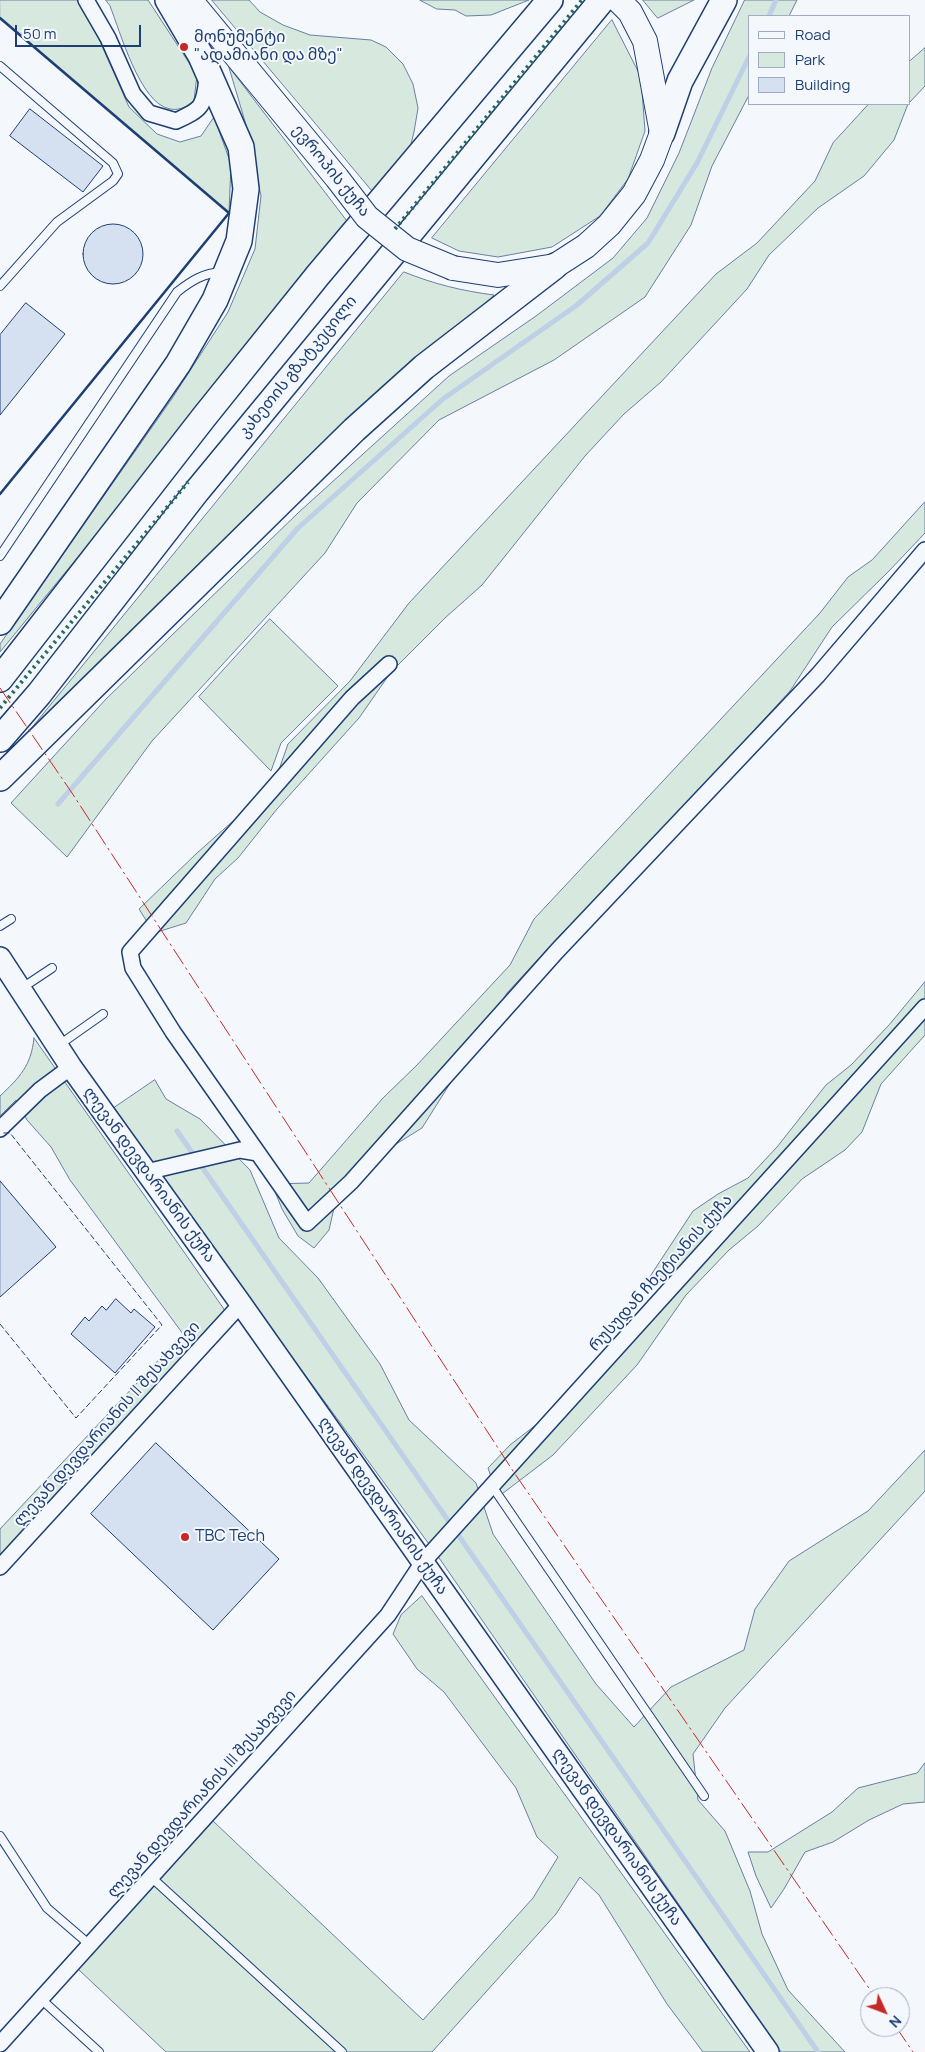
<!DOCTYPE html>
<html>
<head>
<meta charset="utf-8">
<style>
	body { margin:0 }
	#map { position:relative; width:925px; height:2052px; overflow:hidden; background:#f4f7fb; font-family:Manrope,sans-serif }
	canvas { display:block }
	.legend { position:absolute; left:748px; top:15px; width:162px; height:90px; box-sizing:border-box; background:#f4f7fb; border:1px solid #9eadc5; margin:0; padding:6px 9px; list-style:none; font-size:15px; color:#1d3f73 }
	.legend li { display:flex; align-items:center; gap:10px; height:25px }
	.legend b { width:25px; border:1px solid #9eadc5 }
	.north { position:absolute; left:860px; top:1987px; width:50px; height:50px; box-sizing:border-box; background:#f4f7fb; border:1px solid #9eadc5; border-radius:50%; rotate:133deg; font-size:14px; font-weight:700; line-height:20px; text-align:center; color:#1d3f73 }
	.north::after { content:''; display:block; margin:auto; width:18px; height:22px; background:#c62828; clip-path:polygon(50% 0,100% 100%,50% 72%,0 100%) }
	.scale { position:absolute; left:15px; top:25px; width:126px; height:22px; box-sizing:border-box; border:2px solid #1d3f73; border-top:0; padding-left:6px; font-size:15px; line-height:18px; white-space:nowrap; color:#1d3f73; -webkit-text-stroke:4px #f4f7fb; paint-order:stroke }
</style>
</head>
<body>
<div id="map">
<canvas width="925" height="2052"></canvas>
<ul class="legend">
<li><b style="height:6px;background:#f4f7fb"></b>Road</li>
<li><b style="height:14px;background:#d7e8df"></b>Park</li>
<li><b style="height:14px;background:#d5e0f0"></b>Building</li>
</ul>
<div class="north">N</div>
<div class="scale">50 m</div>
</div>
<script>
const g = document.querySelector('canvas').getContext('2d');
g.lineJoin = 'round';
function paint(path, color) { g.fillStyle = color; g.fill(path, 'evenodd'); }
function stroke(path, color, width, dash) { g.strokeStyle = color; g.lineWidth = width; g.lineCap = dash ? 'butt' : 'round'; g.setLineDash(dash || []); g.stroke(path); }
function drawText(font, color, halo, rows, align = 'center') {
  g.font = font + ' Manrope,"Noto Sans Georgian",sans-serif'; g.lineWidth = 4; g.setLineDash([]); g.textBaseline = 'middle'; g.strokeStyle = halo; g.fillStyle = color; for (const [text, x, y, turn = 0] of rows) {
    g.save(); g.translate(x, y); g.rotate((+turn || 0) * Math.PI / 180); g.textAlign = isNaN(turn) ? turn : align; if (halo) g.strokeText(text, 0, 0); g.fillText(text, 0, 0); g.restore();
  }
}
const green = new Path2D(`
	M0,0H77L99,39L129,107L157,134L180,142L201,136L214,117L231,164L229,213L0,18Z
	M106,0H148L197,75L194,101C187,106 180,111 170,109C140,104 120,31 110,6Z
	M212,0H249L260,12L283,25L310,35L371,40L386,47L403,64L413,84L418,108L414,132L409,152L375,194Z
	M420,0H529L491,15L466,16L455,10L437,9Z
	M643,0H694L658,18Z
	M745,0H797L789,16H749V95L712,166L691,225L645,297L554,360L439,420L357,503L325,553L152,741L67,857L11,803L106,699L298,513L449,376L536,316L613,258L647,218L679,153L712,68Z
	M612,20L641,77L645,131L628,179L600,216L552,247L498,257L459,251L432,238Z
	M925,48V86L909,103V62Z
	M229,67L350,225L0,652V644L171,400L228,312L255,249L261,196L246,125Z
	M869,104H908L894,140L864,176L818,208L769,255L747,289L661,382L624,414L585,456L482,585L445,618L391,672L359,718L277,809L238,858L215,879L186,923L154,933L139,909L197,853L251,805L276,778L288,744L350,681L409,603L716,274L757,243L815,181L833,143Z
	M404,272C434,284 462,291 494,295L21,741Z
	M925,502V533L889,571L832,627L790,691L756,728L661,839L634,868L563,932L507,993L422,1128L388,1149L350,1188L334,1208L329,1230L314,1248L298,1236L282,1209L272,1184L309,1183L383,1098L416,1066L510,965L534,919L820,613L848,577L872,560Z
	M270,619L338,686L281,743L271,771L199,697Z
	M925,982V1035L881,1084L862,1132L845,1150L802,1179L758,1226L729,1250L686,1295L637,1365L553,1455L498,1497L488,1468L510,1445L550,1414L673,1276L649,1278L693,1211L718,1194L748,1178L777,1147L826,1085L851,1065L889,1025Z
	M34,1038L226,1312L0,1561V1529L183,1334L70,1180L51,1147L27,1120L16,1100L0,1116V1096C20,1077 31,1066 34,1038Z
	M155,1080L166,1099L200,1119L250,1170L279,1238L318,1278L380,1364L409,1420L476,1483L493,1534L596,1684L634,1727L671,1687L744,1650L755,1609L789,1561L868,1511L925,1450V1491L725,1708L693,1754L698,1800L725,1831L750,1891L762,1934L788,1990L845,2052H781L437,1555L111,1110Z
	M422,1596L750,2052H703L667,2004L599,1895L580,1877L556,1914L432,2052H166L78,1969L213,1821L423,2020L533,1898L558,1857L537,1837L516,1788L444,1692L417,1669L393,1634L401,1615Z
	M925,1763V1802L903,1804L869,1820L833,1842L805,1852L784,1889L771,1908L756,1876L748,1852H768L832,1812L858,1788L917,1773Z`);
paint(green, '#d7e8df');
stroke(green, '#687fa3', 1);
stroke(new Path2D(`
	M769,16L776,0
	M58,804L298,528L443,399L577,305L648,243L697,163L749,57
	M177,1131L818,2052`), '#bed0e5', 5);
const building = new Path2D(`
	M30,109L103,166L83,192L10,136Z
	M83 254a30 30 0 1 1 60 0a30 30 0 1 1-60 0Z
	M26,303L65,334L0,415V335Z
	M0,1181L56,1247L0,1297Z
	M116,1299L131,1313L134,1309L155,1327L115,1373L71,1334L85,1317L89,1321L102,1306L106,1310Z
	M156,1443L279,1559L213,1630L91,1514Z`);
paint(building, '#d5e0f0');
stroke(building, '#1d3f73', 1);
const service = new Path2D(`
	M0,66L113,163L118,174L113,181L57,222L0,286
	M0,556L177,292C191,281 203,273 222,272
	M0,926L11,919
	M22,988L52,968
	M59,1045L103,1014
	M492,1486L704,1796
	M0,1836L47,1908L90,1945
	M151,1877L342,2052
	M41,1999L99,2052`);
const minor = new Path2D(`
	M86,0L108,38L133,94L149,113L176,121C202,109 204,107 207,78
	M389,664L352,698L130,952L133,968L173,1032L307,1223L351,1182L557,951L818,675L925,550
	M0,1129L40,1090L71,1067
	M146,1172L240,1150L258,1153
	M0,1567L241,1304
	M0,2044L388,1615L423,1562L925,1007`);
const secondary = new Path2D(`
	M0,958L71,1067L241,1304L768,2052`);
const primary = new Path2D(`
	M190,0L337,178
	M453,268L498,275L555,266L586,246L609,225L634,194L652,160L662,133L645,41L630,12L618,0`);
const trunk = new Path2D(`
	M662,133L680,81L724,0
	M0,622L178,364L215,300L239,241L246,189L241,147L201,56L168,0
	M0,679L204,417L318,275L550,0
	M0,739L39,694L197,491L602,0
	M0,778L354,430L424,367L555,266`);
stroke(service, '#1d3f73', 10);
stroke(minor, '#1d3f73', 18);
stroke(secondary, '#1d3f73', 24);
stroke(primary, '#1d3f73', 26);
stroke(trunk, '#1d3f73', 28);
stroke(service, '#f4f7fb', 8);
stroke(minor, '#f4f7fb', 15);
stroke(secondary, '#f4f7fb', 21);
stroke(primary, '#f4f7fb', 24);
stroke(trunk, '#f4f7fb', 25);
const primaryBridge = new Path2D(`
	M337,178L367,217L407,249L453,268`);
stroke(primaryBridge, '#1d3f73', 26, []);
stroke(primaryBridge, '#f4f7fb', 24);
stroke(new Path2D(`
	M395,229L582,0
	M0,708L188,482`), '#2c6c60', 4, [2.5, 4]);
stroke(new Path2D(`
	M0,1324L76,1418L162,1325L10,1133H2`), '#1d3f73', 1, [6, 2.5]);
stroke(new Path2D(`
	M0,18L229,213L0,494`), '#1d3f73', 2.5);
stroke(new Path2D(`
	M0,688L72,793L513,1471L875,1997
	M896,2027L913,2052`), '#c62828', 1, [18, 4, 2.5, 4]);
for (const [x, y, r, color] of [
	[184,47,5,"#c62828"],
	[185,1537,5,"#c62828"]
]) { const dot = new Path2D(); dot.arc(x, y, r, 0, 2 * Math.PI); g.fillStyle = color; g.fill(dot); stroke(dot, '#f4f7fb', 2); }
drawText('16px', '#1d3f73', '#f4f7fb', [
	["მონუმენტი",194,38],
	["\"ადამიანი და მზე\"",194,56],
	["TBC Tech",195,1537]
], 'left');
drawText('16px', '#1d3f73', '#f4f7fb', [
	["ევროპის ქუჩა",331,171,51],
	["კახეთის გზატკეცილი",298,367,-51],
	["ლევან დევდარიანის ქუჩა",149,1175,54],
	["რუსუდან ჩხეტიანის ქუჩა",661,1273,-48],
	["ლევან დევდარიანის II შესახვევი",107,1424,-48],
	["ლევან დევდარიანის ქუჩა",383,1506,55],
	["ლევან დევდარიანის III შესახვევი",202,1794,-48],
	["ლევან დევდარიანის ქუჩა",617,1837,55]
]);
</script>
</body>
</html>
